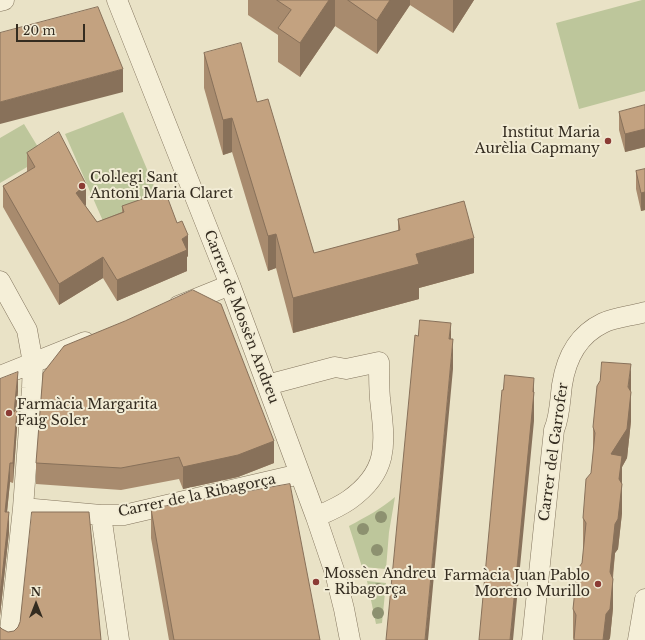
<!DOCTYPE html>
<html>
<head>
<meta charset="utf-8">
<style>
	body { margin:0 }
	#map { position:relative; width:645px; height:640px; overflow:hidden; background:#e9e2c6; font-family:"Libre Baskerville",serif }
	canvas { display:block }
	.north { position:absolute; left:16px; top:584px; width:40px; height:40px; -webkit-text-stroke:3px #f2ecd5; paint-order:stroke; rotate:0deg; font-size:11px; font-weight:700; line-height:16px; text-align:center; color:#342c20 }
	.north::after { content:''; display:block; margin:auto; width:14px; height:18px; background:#342c20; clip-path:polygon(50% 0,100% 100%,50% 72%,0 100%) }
	.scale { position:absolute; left:16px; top:24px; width:69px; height:18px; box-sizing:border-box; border:2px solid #342c20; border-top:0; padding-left:5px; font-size:12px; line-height:14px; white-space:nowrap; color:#342c20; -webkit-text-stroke:3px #f2ecd5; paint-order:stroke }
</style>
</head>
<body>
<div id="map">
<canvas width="645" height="640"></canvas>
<div class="north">N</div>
<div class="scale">20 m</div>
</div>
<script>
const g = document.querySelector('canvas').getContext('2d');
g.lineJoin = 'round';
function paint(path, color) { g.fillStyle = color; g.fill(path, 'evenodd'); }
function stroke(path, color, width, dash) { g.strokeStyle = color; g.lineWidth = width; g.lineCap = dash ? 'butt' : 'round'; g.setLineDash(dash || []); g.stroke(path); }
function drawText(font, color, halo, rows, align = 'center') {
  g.font = font + ' "Libre Baskerville",serif'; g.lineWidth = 4; g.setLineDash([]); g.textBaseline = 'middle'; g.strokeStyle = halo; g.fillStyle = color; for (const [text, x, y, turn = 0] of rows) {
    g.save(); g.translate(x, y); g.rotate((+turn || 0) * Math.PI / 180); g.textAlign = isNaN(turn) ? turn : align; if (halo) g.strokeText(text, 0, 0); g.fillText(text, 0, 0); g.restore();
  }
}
paint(new Path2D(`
	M642,0H645V91L579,109L556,23Z
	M123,112L162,205L106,228L65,134Z
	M24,124L44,157L0,183V138Z
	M395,497L389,532L386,569L362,567L349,526C366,517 381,509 395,497Z
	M367,581L386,583L382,623L376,624Z`), '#bdc69b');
const street = new Path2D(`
	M117,0L230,285L316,517L335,573L344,609L350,640
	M0,1L4,0
	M0,281L27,330L33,363L32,388L23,508L9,640
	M178,306L230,285
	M0,376L85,342
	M267,385L335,367L346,369L379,362C379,375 379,387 380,399C385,443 390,471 349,500C339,507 327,512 316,517
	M23,508L101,515H124L300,474
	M101,515L119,640
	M532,640L554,430C560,416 560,400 562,385C566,359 578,335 603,323C615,317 632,316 645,312
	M638,640L645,599`);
stroke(street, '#83755e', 21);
stroke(street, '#f5efd8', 20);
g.fillStyle = '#8d9170';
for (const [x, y] of [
	[381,517],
	[363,529],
	[377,550],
	[378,589],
	[378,613]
]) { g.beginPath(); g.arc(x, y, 6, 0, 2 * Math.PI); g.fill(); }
paint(new Path2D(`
	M248,0H474L453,33L410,5L377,54L335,26L300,77L278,62V35L248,15Z
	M204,53L257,102L314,253L398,231V219L474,273L419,288V299L293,333L276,268L268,271L232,152L223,155L204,88Z
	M645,105V147L625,152L619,130V112Z
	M27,153L86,205H85L97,222L122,212V206L188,256L187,257V271L117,301L103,278L59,305L3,207V186L27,172Z
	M645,169V210L641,211L636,189V171Z
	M125,321L274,463L238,477L183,489L179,479L121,490L36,484V463Z
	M0,379L18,391L16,410L17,428L13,483L10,482L7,512L9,532L0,616Z
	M631,391V421L627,458L622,467V513L618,549L615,553L613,578V608L610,638L609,640H574L573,638V609L582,563L584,548L583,547V518L591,473L593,457V427Z
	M151,509L320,640H169L151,538Z`), '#a88b6e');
paint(new Path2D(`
	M329,0H335V26L300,77V43Z
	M390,0H410V5L377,54V20Z
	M453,0H474L453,33Z
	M123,69V92L0,124V102Z
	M232,118V152L223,155V120Z
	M645,129V147L625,152V134Z
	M86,184V205L76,214V193Z
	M645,192V210L641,211V193Z
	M276,234V268L268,271V236Z
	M188,235V256L187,257V271L117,301V280Z
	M474,238V273L419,288V299L293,333V298L416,254Z
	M103,257V278L59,305V284Z
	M451,323V353L449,339Z
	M453,339V369L428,640H425Z
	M631,364V393L628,387Z
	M18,372V391L14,432V412Z
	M534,378V421L513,640H510Z
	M631,392V421L627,458L622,467V513L618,549L615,553L610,601L611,454Z
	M17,408V428L13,483V463Z
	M274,441V463L238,477L183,489V467Z
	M10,463V482L5,532V512Z
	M9,512V532L0,616V596Z
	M613,579V608L610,638L609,640H603L606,614Z`), '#88715a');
const building = new Path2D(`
	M277,0H329L300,43L278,28L291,10Z
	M348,0H390L377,20Z
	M98,7L123,69L0,102V33Z
	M241,43L257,102L268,99L314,253L400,230L398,219L464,201L474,238L416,254L419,264L293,298L276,234L268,236L232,118L223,120L204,53Z
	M645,105V129L625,134L619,112Z
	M59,132L86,184L76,193L97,222L124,212L122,206L165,191L177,223L182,221L188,235L182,239L187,250L117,280L103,257L59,284L3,186L35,167L27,153Z
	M645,169V192L641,193L636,171Z
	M193,290L221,304L274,441L238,455L183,467L179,457L121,468L36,463L43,373L64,346L125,321Z
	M420,320L451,323L449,339H453L425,640H386L415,335L418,336Z
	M602,362L631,364L628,387L631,392L627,429L611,454L622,456L619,479L622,484L618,519L615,524L610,572L613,579L610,609L606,614L603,640H574L576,615L573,609L577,570L582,563L586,523L583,518L586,479L591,473L595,433L593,427L597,386L600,381Z
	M18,372L14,412L17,408L13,463H10L5,512H9L0,596V379Z
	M505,375L534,378L533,392H534L510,640H479L502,390H503Z
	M290,484L320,640H174L151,509Z
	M32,512H89L101,640H0V627L2,629L8,632L14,631L18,627L20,622Z`);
paint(building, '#c3a280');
stroke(building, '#88715a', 1);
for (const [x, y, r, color] of [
	[608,141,4,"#8b3b34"],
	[82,186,4,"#8b3b34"],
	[9,413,4,"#8b3b34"],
	[316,582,4,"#8b3b34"],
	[598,584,4,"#8b3b34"]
]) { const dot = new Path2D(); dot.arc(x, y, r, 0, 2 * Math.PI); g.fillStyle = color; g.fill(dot); stroke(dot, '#f2ecd5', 1.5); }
drawText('14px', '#342c20', '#f2ecd5', [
	["Institut Maria",600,133,"right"],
	["Aurèlia Capmany",600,149,"right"],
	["Col·legi Sant",90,178],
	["Antoni Maria Claret",90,194],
	["Farmàcia Margarita",17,405],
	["Faig Soler",17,421],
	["Mossèn Andreu",324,574],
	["- Ribagorça",324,590],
	["Farmàcia Juan Pablo",590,576,"right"],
	["Moreno Murillo",590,592,"right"]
], 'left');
drawText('14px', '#342c20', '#f2ecd5', [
	["Carrer de Mossèn Andreu",241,317,69],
	["Carrer del Garrofer",554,452,-82],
	["Carrer de la Ribagorça",197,496,-12]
]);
</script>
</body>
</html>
